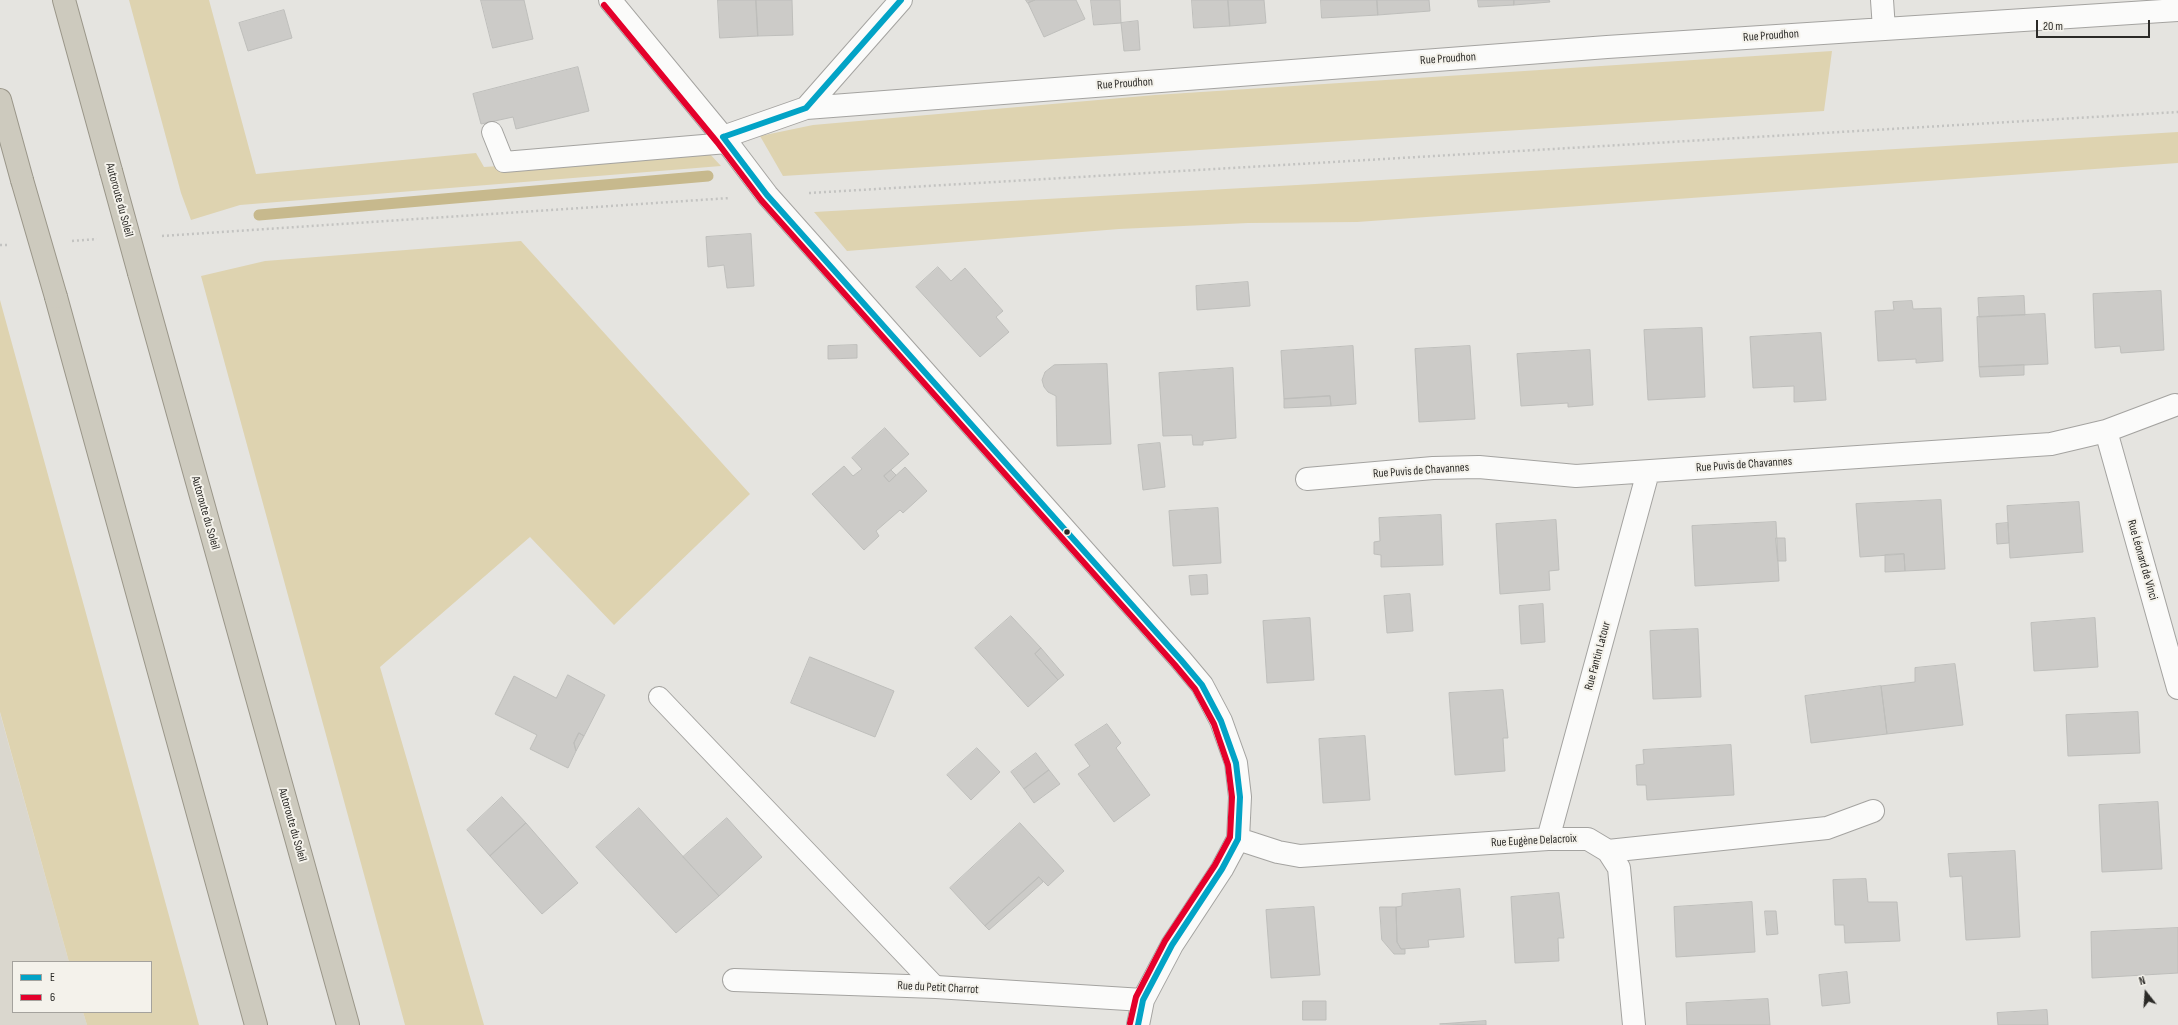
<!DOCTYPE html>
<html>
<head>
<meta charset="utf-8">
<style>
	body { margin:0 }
	#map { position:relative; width:2178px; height:1025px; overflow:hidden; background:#e5e4e0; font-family:"Sofia Sans Condensed",sans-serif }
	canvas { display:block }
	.legend { position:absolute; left:12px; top:961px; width:140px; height:52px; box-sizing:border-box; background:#f4f2eb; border:1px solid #a4a29d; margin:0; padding:5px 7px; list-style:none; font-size:12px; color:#2b2a27 }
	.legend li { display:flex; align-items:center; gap:8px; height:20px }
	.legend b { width:20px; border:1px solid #a4a29d }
	.north { position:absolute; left:2126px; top:973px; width:40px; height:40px; -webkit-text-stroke:3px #f4f2eb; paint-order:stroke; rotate:343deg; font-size:11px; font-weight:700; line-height:16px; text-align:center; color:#2b2a27 }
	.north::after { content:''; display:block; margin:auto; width:14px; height:18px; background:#2b2a27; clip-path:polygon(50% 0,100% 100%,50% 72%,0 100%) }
	.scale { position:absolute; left:2036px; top:20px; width:114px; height:18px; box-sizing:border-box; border:2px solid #2b2a27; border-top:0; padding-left:5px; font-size:12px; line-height:14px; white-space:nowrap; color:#2b2a27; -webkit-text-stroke:3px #f4f2eb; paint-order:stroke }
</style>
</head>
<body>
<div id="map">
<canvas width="2178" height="1025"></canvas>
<ul class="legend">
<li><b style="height:5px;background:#02a3c6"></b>E</li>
<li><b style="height:5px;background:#e4002b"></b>6</li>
</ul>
<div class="north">N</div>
<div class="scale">20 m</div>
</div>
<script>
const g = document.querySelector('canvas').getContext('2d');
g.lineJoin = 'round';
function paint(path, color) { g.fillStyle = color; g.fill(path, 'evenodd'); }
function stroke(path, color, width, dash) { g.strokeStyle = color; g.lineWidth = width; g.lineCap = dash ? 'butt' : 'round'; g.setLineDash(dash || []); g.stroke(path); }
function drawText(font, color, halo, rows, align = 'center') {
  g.font = font + ' "Sofia Sans Condensed",sans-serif'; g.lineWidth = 4; g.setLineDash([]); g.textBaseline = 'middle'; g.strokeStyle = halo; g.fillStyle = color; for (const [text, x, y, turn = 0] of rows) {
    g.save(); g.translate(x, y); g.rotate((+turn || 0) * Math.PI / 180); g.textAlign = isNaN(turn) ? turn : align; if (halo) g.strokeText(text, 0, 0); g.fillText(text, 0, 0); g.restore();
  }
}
paint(new Path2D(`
	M0,713L69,962H13V1012H83L87,1025H0Z`), '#dad7ce');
paint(new Path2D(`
	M129,0H209L256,174L476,153L484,167L708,152L721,166L240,205L191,220L181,193Z
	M1832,51L1824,111L783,176L760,136L813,125L1155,95Z
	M2178,132V163L1357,222L1248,223L1119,229L847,251L814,212L1315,184Z
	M521,241L750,494L614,625L530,537L380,667L484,1025H405L201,276L265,261Z
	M0,300L199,1025H87L83,1012H151V962H69L0,712Z`), '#ded3b0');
stroke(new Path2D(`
	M259,215L708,176`), '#c7b98d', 11);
const building = new Path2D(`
	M481,0H524L533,39L493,48Z
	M718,0H756L758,36L720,38Z
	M756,0H792L793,35L758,36Z
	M1026,0H1035L1028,3Z
	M1035,0H1076L1085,19L1044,37L1028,3Z
	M1091,0H1120L1121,23L1094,25Z
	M1192,0H1228L1230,26L1194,28Z
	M1228,0H1264L1266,23L1230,26Z
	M1321,0H1377L1378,15L1322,18Z
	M1377,0H1429L1430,11L1378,15Z
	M1478,0H1514V5L1479,7Z
	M1514,0H1549L1550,2L1514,5Z
	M284,10L292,38L248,51L239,23Z
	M1138,21L1140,50L1124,51L1121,23Z
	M578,67L589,111L516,129L513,117L481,124L473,94Z
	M751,234L754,286L727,288L724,265L708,267L706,237Z
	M938,267L951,281L965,268L1003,311L996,317L1009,332L980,357L916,287Z
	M1248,282L1250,306L1197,310L1196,286Z
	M2161,291L2164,350L2121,353L2120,346L2095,348L2093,294Z
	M2024,296L2025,315L1979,317L1978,298Z
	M1912,301L1913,309L1941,308L1943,361L1916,363V359L1878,361L1875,311L1894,310L1893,302Z
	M2045,314L2048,364L1979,367L1977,317Z
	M1702,328L1705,397L1648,400L1644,330Z
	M1821,333L1826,400L1794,402V386L1753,388L1750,337Z
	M857,345V358L828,359V346Z
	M1353,346L1356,404L1331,406L1330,396L1284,399L1281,351Z
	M1470,346L1475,419L1419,422L1415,349Z
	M1590,350L1593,405L1568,407V403L1521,406L1517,354Z
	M1107,364L1111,444L1057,446L1056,396L1048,392L1044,387L1042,380L1045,372L1054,365Z
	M2024,365V375L1980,377L1979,367Z
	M1233,368L1236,438L1203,441V445H1193L1192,435L1163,436L1159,373Z
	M1330,396L1331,406L1284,408V399Z
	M885,428L909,454L884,476L889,482L905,467L927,491L903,513L900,510L876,531L879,536L864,550L812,494L844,466L853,476L862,469L852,458Z
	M1160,443L1165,487L1143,490L1138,445Z
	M891,470L896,475L889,482L884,476Z
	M1941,500L1945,569L1905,571L1904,554L1860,557L1856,504Z
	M2079,502L2083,552L2010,558L2007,506Z
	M1218,508L1221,563L1173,566L1169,511Z
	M1441,515L1443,565L1381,567V555L1374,554V542L1380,541L1379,518Z
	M1556,520L1559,570L1549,571L1550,590L1500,594L1496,524Z
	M1776,522L1779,581L1695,586L1692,526Z
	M2008,523L2009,543L1997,544L1996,524Z
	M1776,538H1785L1786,561H1778Z
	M1904,554L1905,571L1885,572V555Z
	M1207,575L1208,594L1191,595L1189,576Z
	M1410,594L1413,631L1387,633L1384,596Z
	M1543,604L1545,642L1521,644L1519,606Z
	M1011,616L1041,648L1035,654L1058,680L1028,707L975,648Z
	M1310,618L1314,680L1267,683L1263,621Z
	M2095,618L2098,667L2034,671L2031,623Z
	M1698,629L1701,697L1653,699L1650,631Z
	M1041,648L1064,675L1058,680L1035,654Z
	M810,657L894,691L875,737L791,703Z
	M1955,664L1963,725L1887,734L1881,686L1915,682V668Z
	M568,675L605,695L584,736L579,733L574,743L576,751L568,768L530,749L537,735L495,714L514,676L556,698Z
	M1881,686L1887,734L1811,743L1805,696Z
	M1503,690L1508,738H1503L1505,771L1455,775L1449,693Z
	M2138,712L2140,753L2068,756L2066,715Z
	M1107,724L1121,743L1116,748L1150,795L1114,822L1078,774L1090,766L1075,745Z
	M579,733L584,736L576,751L574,743Z
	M1365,736L1370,800L1323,803L1319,739Z
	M1731,745L1734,795L1647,800L1646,785H1637L1636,765L1644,764L1643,750Z
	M977,748L1000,772L971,800L947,775Z
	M1036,753L1049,770L1024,789L1011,772Z
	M1049,770L1060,784L1034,803L1024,789Z
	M502,797L526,823L490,856L467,830Z
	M2158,802L2162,869L2102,872L2099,805Z
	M639,808L719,896L676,933L596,847Z
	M727,818L762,857L719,896L683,857Z
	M526,823L578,883L542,914L490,856Z
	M1020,823L1064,871L1048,886L1039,877L985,926L950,888Z
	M2015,851L2020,937L1966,940L1962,876L1950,877L1948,854Z
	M1039,877L1043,882L1022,901L989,930L985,926Z
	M1866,879L1868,902H1897L1900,941L1845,943L1844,925H1835L1833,880Z
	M1460,889L1464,937L1428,940L1429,947L1401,949L1397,942L1396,907L1402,906V894Z
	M1559,893L1564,938H1558L1559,961L1515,963L1511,897Z
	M1752,902L1755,952L1676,957L1674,907Z
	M1314,907L1320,975L1271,978L1266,910Z
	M1380,907H1396L1397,942L1401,949H1405V954H1394L1382,940Z
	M1765,911H1776L1778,934L1767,935Z
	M2178,928V973L2092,978L2091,932Z
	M1847,972L1850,1003L1822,1006L1819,975Z
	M1768,999L1770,1025H1687L1686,1003Z
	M1303,1001H1326V1020H1303Z
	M2047,1010L2048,1025H1998L1997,1013Z
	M1486,1021V1025L1440,1024Z`);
paint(building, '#cccbc8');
stroke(building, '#bebebb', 1);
const service = new Path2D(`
	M492,132L504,162L727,143
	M659,697L936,987`);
const minor = new Path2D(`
	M610,0L723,137L767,195L1181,660L1202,685L1221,721L1236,763L1240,797L1238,839L1222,869L1172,945L1143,1000L1138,1025
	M1882,0L1884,29
	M806,108L901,0
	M723,137L806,108L1607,47L2178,10
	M2106,431L2178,688
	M1307,479L1433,468L1479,467L1576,476L2051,444L2106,431L2175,405
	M1238,839L1278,852L1300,856L1548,839H1588L1608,851L1827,828L1873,811
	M1548,839L1648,472
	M1608,851L1619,868L1634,1025
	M734,980L936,987L1143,1000`);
const motorway = new Path2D(`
	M64,0L111,171
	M0,100L22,180
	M139,273L348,1025
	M56,297L256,1025`);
stroke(service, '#a4a3a0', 22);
stroke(minor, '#a4a3a0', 24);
stroke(motorway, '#9a9689', 24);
stroke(new Path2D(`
	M809,193L2178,112
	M162,236L730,198
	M72,241L97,239
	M0,245H7`), '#c3c3c1', 2.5, [2, 3]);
stroke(service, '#fbfbfa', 20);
stroke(minor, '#fbfbfa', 22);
stroke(motorway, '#cdcabe', 22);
const motorwayBridge = new Path2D(`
	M111,171L139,273
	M22,180L56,297`);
stroke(motorwayBridge, '#9a9689', 24, []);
stroke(motorwayBridge, '#cdcabe', 22);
stroke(new Path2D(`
	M723,137L767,195L1181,660L1202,685L1221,721L1236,763L1240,797L1238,839L1222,869L1172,945L1143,1000L1138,1025
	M723,137L806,108L901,0`), '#02a3c6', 6);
stroke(new Path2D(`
	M604,5L717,142L761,200L1175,665L1195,689L1214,724L1228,765L1232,797L1230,837L1215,865L1165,941L1136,997L1130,1023`), '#e4002b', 6);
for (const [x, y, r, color] of [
	[1067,532,3.5,"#2b2a27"]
]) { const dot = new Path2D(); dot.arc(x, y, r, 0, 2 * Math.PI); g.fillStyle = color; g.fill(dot); stroke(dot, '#f4f2eb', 1.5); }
drawText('12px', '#2b2a27', '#f4f2eb', [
	["Rue Proudhon",1771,36,-4],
	["Rue Proudhon",1448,59,-4],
	["Rue Proudhon",1125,84,-4],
	["Autoroute du Soleil",119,200,75],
	["Rue Puvis de Chavannes",1744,465,-4],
	["Rue Puvis de Chavannes",1421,471,-4],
	["Autoroute du Soleil",205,513,74],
	["Rue Léonard de Vinci",2142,560,74],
	["Rue Fantin Latour",1598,656,-75],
	["Autoroute du Soleil",292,825,74],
	["Rue Eugène Delacroix",1534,841,-3],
	["Rue du Petit Charrot",938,988,3]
]);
</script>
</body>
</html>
